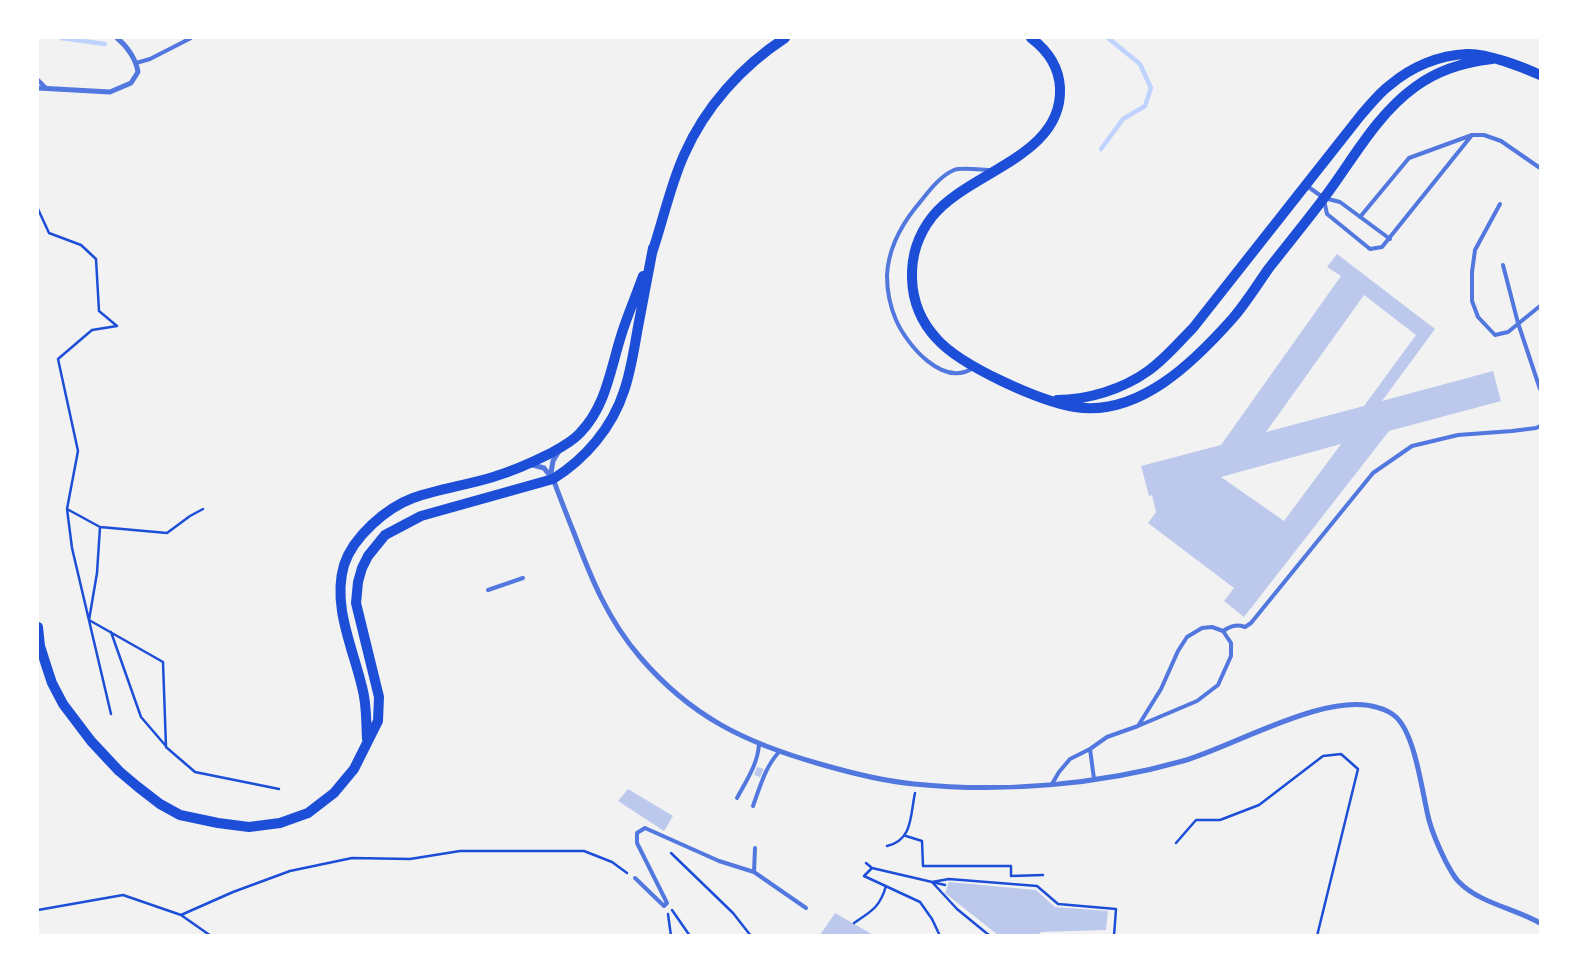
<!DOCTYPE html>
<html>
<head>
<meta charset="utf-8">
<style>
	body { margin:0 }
	#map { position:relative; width:1578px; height:973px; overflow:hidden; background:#f2f2f2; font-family:Mulish,sans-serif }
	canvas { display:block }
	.frame { position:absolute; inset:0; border:39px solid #fff; pointer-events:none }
</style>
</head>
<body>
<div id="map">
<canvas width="1578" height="973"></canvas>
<div class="frame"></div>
</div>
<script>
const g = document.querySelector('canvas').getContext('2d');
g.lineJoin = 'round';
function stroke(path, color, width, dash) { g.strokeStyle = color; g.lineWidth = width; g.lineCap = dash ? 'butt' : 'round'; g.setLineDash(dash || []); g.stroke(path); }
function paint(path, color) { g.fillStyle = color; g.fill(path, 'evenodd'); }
stroke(new Path2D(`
	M61,38L105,44
	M1101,149L1123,119L1145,106L1151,88L1140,64L1108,38`), '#bfd3fe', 4.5);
paint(new Path2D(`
	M1337,254L1435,329L1382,401L1493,371L1501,401L1389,431L1244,617L1224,601L1234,588L1148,523L1156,512L1152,495L1149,496L1141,466L1221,445L1341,276L1327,267ZM1364,295L1416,335L1364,406L1266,432ZM1341,444L1284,521L1221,477Z
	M757,767L764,769L760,777L754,775Z
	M628,789L673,816L664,831L618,801Z
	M949,882L1036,890L1055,907L1108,911L1106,930L1041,932L1037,936L998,935L945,893Z
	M835,913L870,933L873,936H821L820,935Z`), '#bdc9ec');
stroke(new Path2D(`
	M38,209L49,233L81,245L96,259L99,311L117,326
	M67,509L100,527
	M203,509L190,516L167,533L100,527L97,573L89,620L163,662L166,747L195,772L279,789
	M111,632L141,717L165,745
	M111,714L72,548L67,509L78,451L58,359L92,330L117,326
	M906,836L922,841L923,866H1011V876L1043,875
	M1176,843L1196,820H1220L1259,805L1323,756L1341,754L1358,769L1317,936
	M887,846C913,840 910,816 915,793
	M671,853L733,913L751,936
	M866,863L872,868L864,876L920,902L932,919L940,936
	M872,868L945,885
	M932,882L949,879L1037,886L1058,904L1116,909L1114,936
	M932,882L957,909L990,936
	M38,910L123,895L181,915L233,892L290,871L352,858L410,859L460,851H584L612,862L627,873
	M672,910L690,936
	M668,914L671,936
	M181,915L211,936
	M854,923C872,911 880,907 886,886`), '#1d4ed8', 2.5);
stroke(new Path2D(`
	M136,63L150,59L191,38
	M38,80L46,88
	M1307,186L1324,198L1340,202L1390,239
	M1324,200L1327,214L1370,249L1382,247L1472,135
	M1500,204L1475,250L1472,272V301L1478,317L1495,335L1508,332L1540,306
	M1360,217L1409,158L1472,135H1484L1501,141L1540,168
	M1503,265L1518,323L1540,389
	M973,368C943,388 907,345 896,320C890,306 887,290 887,276C888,249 900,227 916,207C927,194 938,177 954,170C961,167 983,170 992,170
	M488,590L523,578
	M1223,631C1231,626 1236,624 1245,627L1251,623L1373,473L1412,446L1458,435L1512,431L1536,428L1540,426
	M1090,749L1094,779
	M1052,784L1059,772L1070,759L1090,749L1107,737L1138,726L1197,701L1218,685L1231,656V643L1223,631L1212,627L1202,628L1187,637L1178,651L1161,689L1138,726
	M737,798C746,781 758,764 759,744
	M753,806C760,787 765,767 779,752
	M755,848L754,872L806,908
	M635,878L664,906L667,903L637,843V833L645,828L719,861L754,872`), '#5277de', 4);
stroke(new Path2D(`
	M38,88L110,92L131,83L138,72C136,59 127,46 117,38
	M559,451L553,461L551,473C558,493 566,513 574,533C591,578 608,620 640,657C691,717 746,743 820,764C851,773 882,781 914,784C1002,793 1098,785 1183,761C1235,746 1328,690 1379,708C1384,709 1392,713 1396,717C1416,736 1422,793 1429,820C1433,835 1439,848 1446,862C1450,869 1454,878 1460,883C1480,903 1516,909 1540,923
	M529,464L544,468L551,477`), '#5277de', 5);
stroke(new Path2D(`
	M1031,38C1047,50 1059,67 1060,88C1063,157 967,172 932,217C904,253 905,305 937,339C961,366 1039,401 1075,407C1139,417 1194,362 1233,318C1246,303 1257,285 1269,268C1287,245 1306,222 1324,198C1352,161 1376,115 1415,87C1438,70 1464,62 1492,59
	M652,253C663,221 670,186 684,155C705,107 742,66 785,38
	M1057,400C1088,400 1123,389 1148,371C1165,359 1179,342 1193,328L1361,115C1370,105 1379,93 1390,85C1411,67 1439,55 1467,54C1486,53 1523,67 1540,75
	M38,627L40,646L47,668L52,683L63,704L91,741L119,771L138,787L160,804L180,815L218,823L249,827L280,823L308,813L334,793L354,769L378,721L379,697L356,603L358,582L362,568L368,556L385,535L421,516L553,479C585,459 612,428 624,391C631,371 634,349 638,327C643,301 648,275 653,248
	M367,739C366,722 367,704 362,687C353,648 332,606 344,565C353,537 386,508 413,498C439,489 467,485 493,477C513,471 531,463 549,454C560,448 572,442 580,433C606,406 610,371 621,336C627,316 636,296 643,276`), '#1d4ed8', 10);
</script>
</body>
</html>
